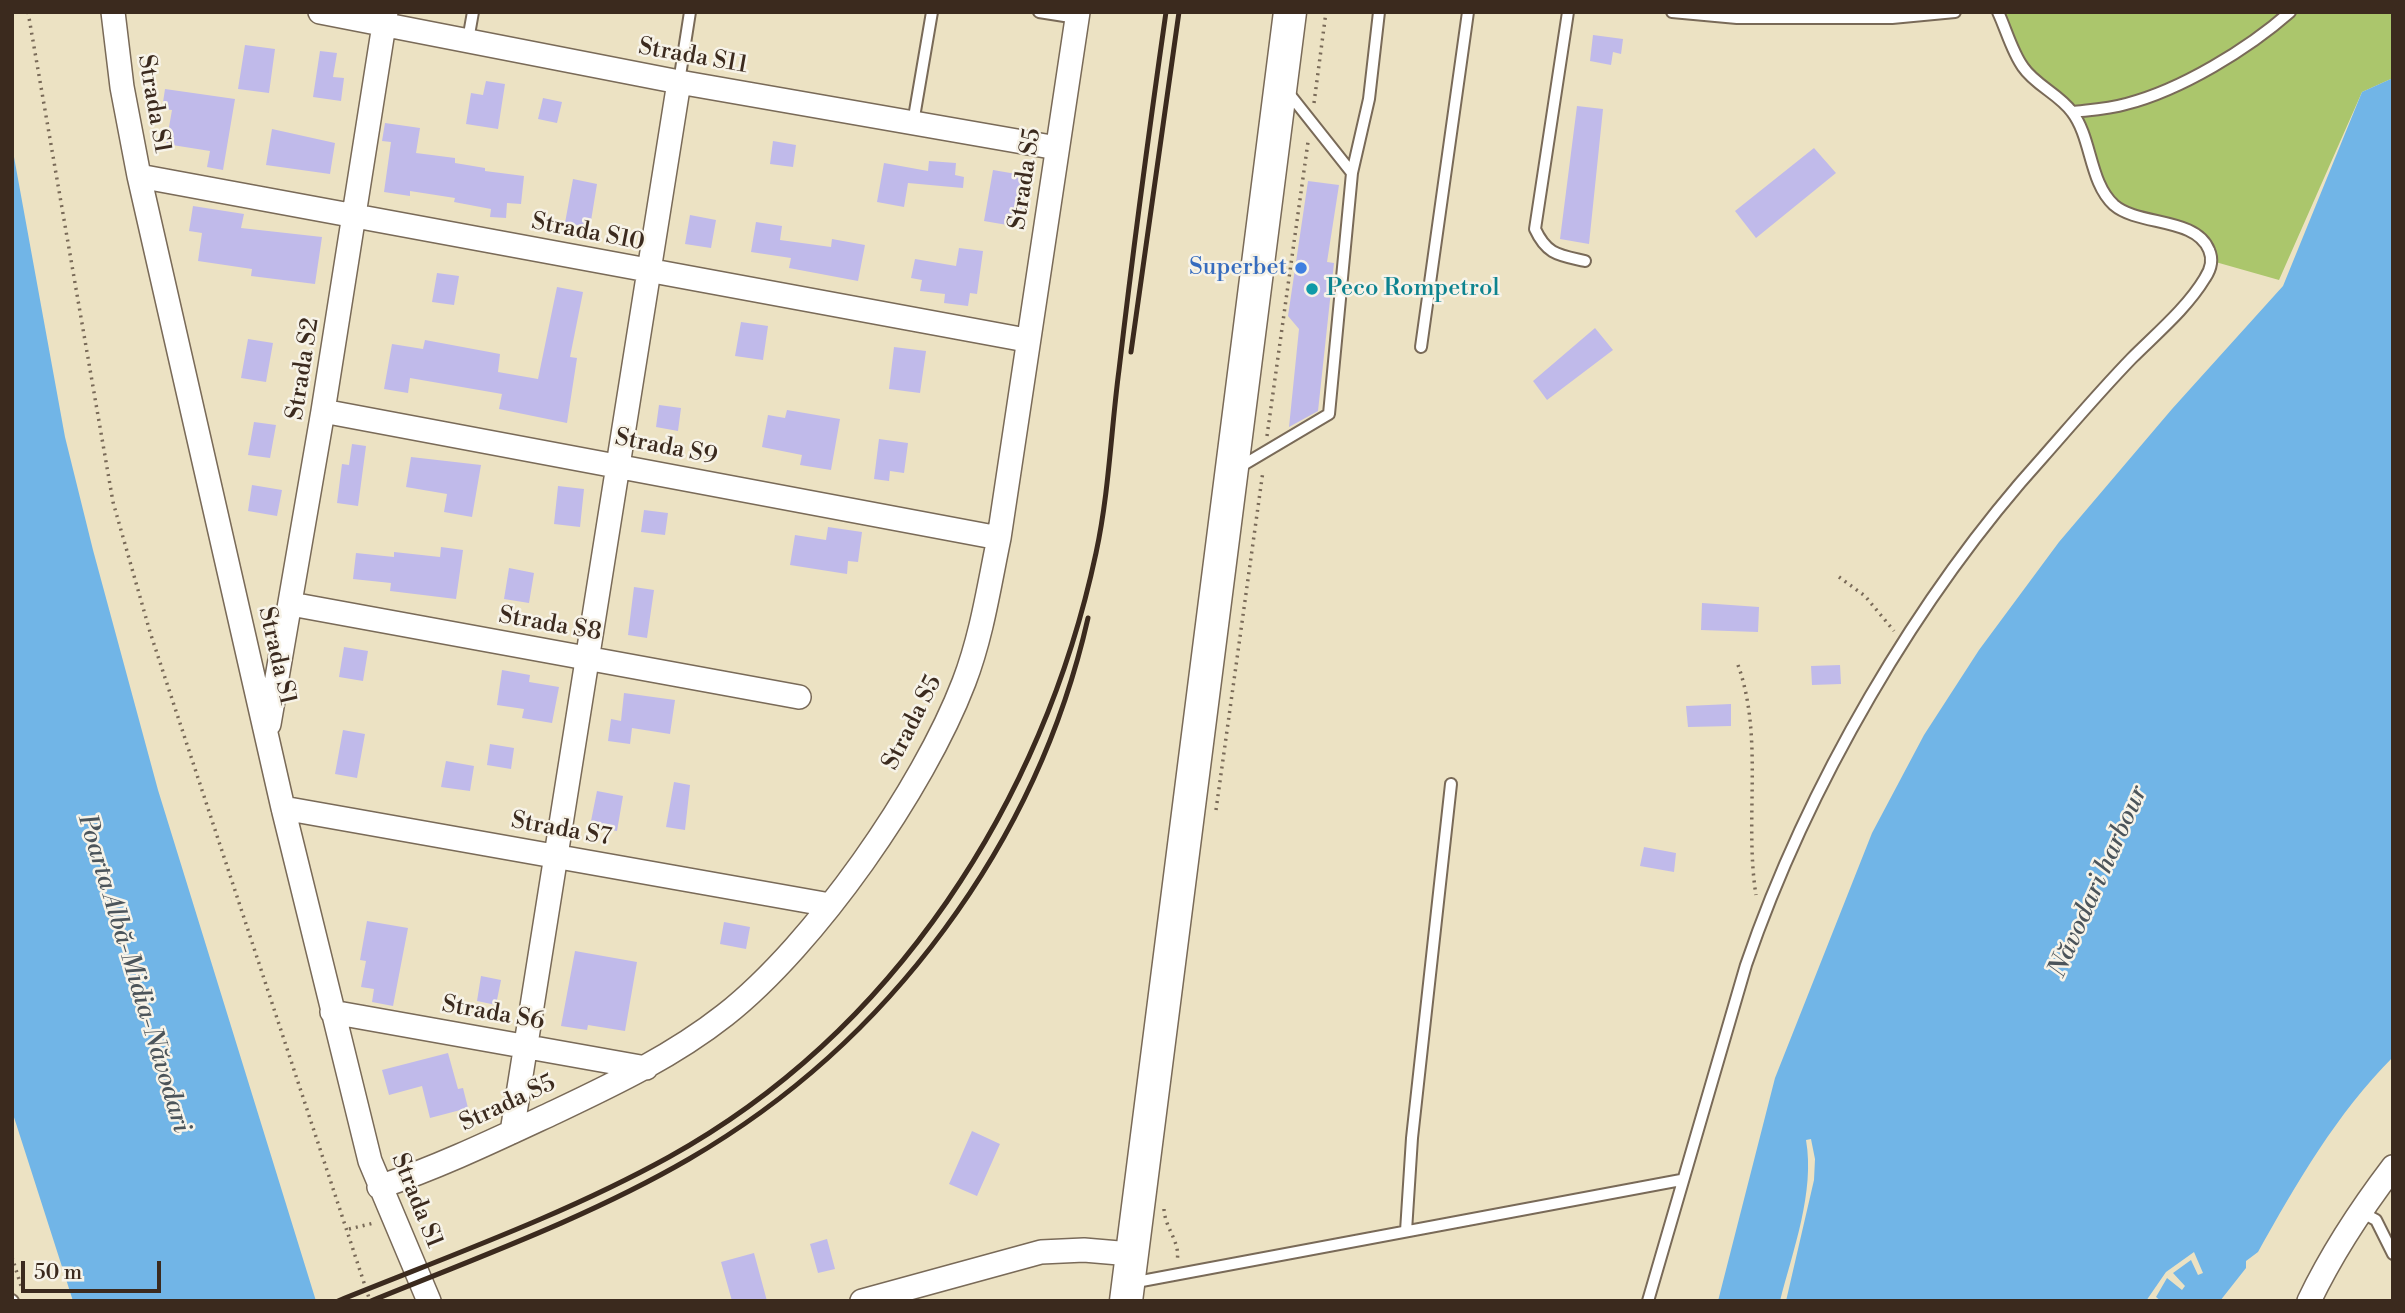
<!DOCTYPE html>
<html>
<head>
<meta charset="utf-8">
<style>
	body { margin:0 }
	#map { position:relative; width:2405px; height:1313px; overflow:hidden; background:#ece2c3; font-family:"Libre Bodoni",serif }
	canvas { display:block }
	.frame { position:absolute; inset:0; border:14px solid #3b2a1e; pointer-events:none }
	.scale { position:absolute; left:21px; top:1261px; width:140px; height:32px; box-sizing:border-box; border:4px solid #3b2a1e; border-top:0; padding-left:9px; font-size:21px; line-height:24px; white-space:nowrap; color:#3b2a1e; -webkit-text-stroke:5px #f7f3e8; paint-order:stroke }
</style>
</head>
<body>
<div id="map">
<canvas width="2405" height="1313"></canvas>
<div class="frame"></div>
<div class="scale">50 m</div>
</div>
<script>
const g = document.querySelector('canvas').getContext('2d');
g.lineJoin = 'round';
function paint(path, color) { g.fillStyle = color; g.fill(path, 'evenodd'); }
function stroke(path, color, width, dash) { g.strokeStyle = color; g.lineWidth = width; g.lineCap = dash ? 'butt' : 'round'; g.setLineDash(dash || []); g.stroke(path); }
function drawText(font, color, halo, rows, align = 'center') {
  g.font = font + ' "Libre Bodoni",serif'; g.lineWidth = 5; g.setLineDash([]); g.textBaseline = 'middle'; g.strokeStyle = halo; g.fillStyle = color; for (const [text, x, y, turn = 0] of rows) {
    g.save(); g.translate(x, y); g.rotate((+turn || 0) * Math.PI / 180); g.textAlign = isNaN(turn) ? turn : align; if (halo) g.strokeText(text, 0, 0); g.fillText(text, 0, 0); g.restore();
  }
}
paint(new Path2D(`
	M1998,12H2393V78L2362,92L2279,280L2212,261L2198,236L2113,204L2073,112L2023,67Z`), '#abc66c');
paint(new Path2D(`
	M2393,78V1057C2337,1113 2296,1184 2258,1252L2246,1261V1268L2220,1301H2161L2156,1297L2167,1278L2182,1290L2185,1286L2173,1273L2191,1260L2198,1275L2203,1273L2194,1252L2166,1272L2146,1301H1786L1814,1180L1815,1159L1811,1139L1806,1140C1815,1192 1793,1250 1780,1301H1718L1775,1078L1872,833L1924,735L1979,650L2059,542L2172,409L2283,286L2362,92Z
	M12,146L65,437L93,550L158,790L316,1301H73L12,1111Z`), '#71b5e7');
paint(new Path2D(`
	M1593,35L1623,39L1621,54L1613,52L1611,65L1590,61Z
	M245,45L275,49L269,93L238,89Z
	M320,51L337,53L333,77L344,78L341,101L313,97Z
	M486,81L505,84L498,129L466,124L471,93L483,95Z
	M165,89L235,99L223,170L207,167L210,151L166,144L172,110L162,109Z
	M543,98L562,102L557,123L538,119Z
	M1577,106L1603,109L1589,244L1560,239Z
	M385,123L420,128L416,153L455,158V163L485,168V171L524,176L521,204L507,203L506,218L490,217L491,209L454,202L455,198L410,191V196L384,192L391,142L382,141Z
	M272,129L335,143L330,174L266,165Z
	M773,141L796,145L793,167L770,164Z
	M1814,148L1836,173L1756,238L1735,211Z
	M929,161L956,163L955,175L964,177L963,188L908,183L904,207L877,202L884,163L928,171Z
	M993,170L1028,176L1019,227L984,221Z
	M573,179L597,184L590,227L565,223Z
	M1308,181L1339,185L1327,262L1334,263L1318,411L1289,427L1299,329L1288,316Z
	M193,206L244,214L241,228L322,237L315,284L251,276L252,269L198,261L202,233L189,231Z
	M690,215L716,220L711,248L685,244Z
	M756,222L782,226L780,240L831,247L832,239L865,245L858,281L789,268L791,258L751,252Z
	M959,248L983,251L977,294L970,293L968,306L944,303L945,294L920,291L922,280L911,278L915,259L956,266Z
	M437,273L459,276L454,305L432,302Z
	M557,287L583,292L570,357L577,358L567,423L499,409L502,394L410,378L408,393L384,389L392,344L423,349L425,340L500,354L498,372L538,379Z
	M741,322L768,326L763,360L735,356Z
	M1595,328L1613,350L1547,400L1533,381Z
	M248,339L273,343L266,382L241,378Z
	M894,347L926,351L920,393L889,389Z
	M659,405L681,408L678,431L656,427Z
	M787,410L840,419L831,470L800,465L802,455L762,447L768,415L785,418Z
	M254,422L276,425L270,458L248,455Z
	M879,439L908,443L904,473L890,471L889,481L874,479Z
	M352,444L366,446L358,506L337,503L342,464L349,465Z
	M411,457L481,465L472,517L444,512L447,494L406,487Z
	M252,485L282,490L277,516L248,511Z
	M558,486L584,489L580,527L554,524Z
	M644,510L668,513L665,535L641,532Z
	M828,527L862,532L858,562L848,561L847,574L790,565L795,535L826,540Z
	M441,547L463,550L456,599L390,591L391,583L353,579L356,553L394,557V552L440,557Z
	M509,568L534,573L529,603L504,599Z
	M634,587L654,590L647,638L628,635Z
	M1702,603L1759,607L1758,632L1701,630Z
	M344,647L368,651L363,681L339,677Z
	M1840,665L1841,684L1812,685L1811,666Z
	M502,670L530,675L529,682L559,687L552,723L522,718L524,709L497,705Z
	M624,693L675,700L670,734L632,728L630,744L608,741L611,719L621,721Z
	M1731,704V726L1688,727L1686,706Z
	M343,730L365,734L357,778L335,774Z
	M490,744L514,748L511,769L487,765Z
	M446,761L474,766L470,791L441,787Z
	M674,782L690,785L685,830L666,827Z
	M597,791L623,796L617,831L590,826Z
	M1644,847L1676,853L1674,872L1640,866Z
	M367,921L408,928L393,1006L372,1002L374,989L361,987L366,961L360,960Z
	M724,922L750,927L746,949L720,944Z
	M575,951L637,962L625,1031L588,1025L587,1030L561,1026Z
	M481,976L501,980L496,1005L477,1001Z
	M448,1053L458,1089L463,1088L468,1108L430,1118L422,1086L389,1095L382,1070Z
	M972,1131L1000,1144L977,1196L949,1184Z
	M827,1239L835,1269L818,1273L810,1244Z
	M754,1253L767,1301H732L721,1262Z`), '#c0baea');
const service = new Path2D(`
	M1039,12L1077,18
	M1568,12L1535,229C1547,255 1559,255 1585,261
	M1672,12L1737,18H1892L1955,12
	M468,40L473,12
	M679,82L690,12
	M2073,112C2090,110 2109,109 2126,104C2181,90 2248,49 2290,12
	M913,123L932,12
	M1352,173L1369,99L1379,12
	M1421,347L1468,12
	M1238,468L1329,414L1352,173L1287,91
	M2361,1212L2376,1220L2393,1254
	M1406,1231L1412,1138L1451,784
	M1131,1283L1681,1180
	M12,1300L13,1301
	M1648,1301L1746,965C1807,787 1917,596 2043,457C2072,424 2101,390 2132,358C2157,333 2187,308 2205,278C2211,269 2213,259 2209,250C2196,217 2138,226 2114,205C2089,182 2092,138 2072,112C2059,94 2035,85 2023,67C2012,52 2006,29 1998,12`);
const minor = new Path2D(`
	M113,12L122,87L139,176L283,808L370,1161L429,1301
	M320,12L679,82L1057,148
	M139,176L1026,340
	M323,411L999,538
	M291,604L799,697
	M269,724L323,411L386,12
	M283,808L830,905
	M332,1012L646,1068
	M512,1132L679,82
	M379,1187C439,1167 497,1139 555,1112C614,1084 673,1056 725,1015C815,944 923,789 964,682C982,635 989,586 999,538L1078,12
	M862,1301L1041,1252L1084,1250L1131,1254
	M2309,1301C2332,1253 2361,1209 2393,1167`);
const secondary = new Path2D(`
	M1126,1301L1290,12`);
stroke(service, '#796a58', 14);
stroke(minor, '#796a58', 26);
stroke(secondary, '#796a58', 35);
stroke(new Path2D(`
	M28,12L113,502L150,632L370,1301
	M1314,103L1326,12
	M1267,436L1308,142
	M1839,577L1865,596L1894,631
	M1738,665C1764,737 1744,820 1756,895
	M1216,810L1263,471
	M1164,1209C1165,1229 1181,1242 1177,1261
	M349,1229L374,1223
	M12,1257L22,1289`), '#796a58', 3.5, [2, 5]);
stroke(service, '#fff', 10);
stroke(minor, '#fff', 23);
stroke(secondary, '#fff', 32);
stroke(new Path2D(`
	M1131,352L1179,12
	M338,1301C449,1256 564,1215 669,1157C894,1032 1043,802 1096,553C1109,493 1111,430 1119,370C1133,250 1149,131 1166,12
	M371,1301C479,1257 589,1217 689,1159C889,1043 1037,843 1088,618`), '#3b2a1e', 5);
for (const [x, y, r, color] of [
	[1301,268,7,"#3f7fe0"],
	[1312,289,7,"#0f9aa8"]
]) { const dot = new Path2D(); dot.arc(x, y, r, 0, 2 * Math.PI); g.fillStyle = color; g.fill(dot); stroke(dot, '#f7f3e8', 2.5); }
drawText('24px', '#3b2a1e', '#f7f3e8', [
	["Strada S11",693,57,10],
	["Strada S1",153,104,80],
	["Strada S5",1026,179,-81],
	["Strada S10",588,233,11],
	["Strada S2",304,369,-81],
	["Strada S9",666,448,11],
	["Strada S8",550,625,10],
	["Strada S1",276,656,77],
	["Strada S5",913,723,-63],
	["Strada S7",561,830,10],
	["Strada S6",493,1014,10],
	["Strada S5",508,1104,-25],
	["Strada S1",416,1201,68]
]);
drawText('24px', '#366cbe', '#f7f3e8', [
	["Superbet",1287,268]
], 'right');
drawText('24px', '#0d838f', '#f7f3e8', [
	["Peco Rompetrol",1326,289]
], 'left');
drawText('italic 26px', '#4b545a', '#f7f3e8', [
	["Năvodari harbour",2099,882,-66],
	["Poarta Albă-Midia-Năvodari",133,974,73]
]);
</script>
</body>
</html>
